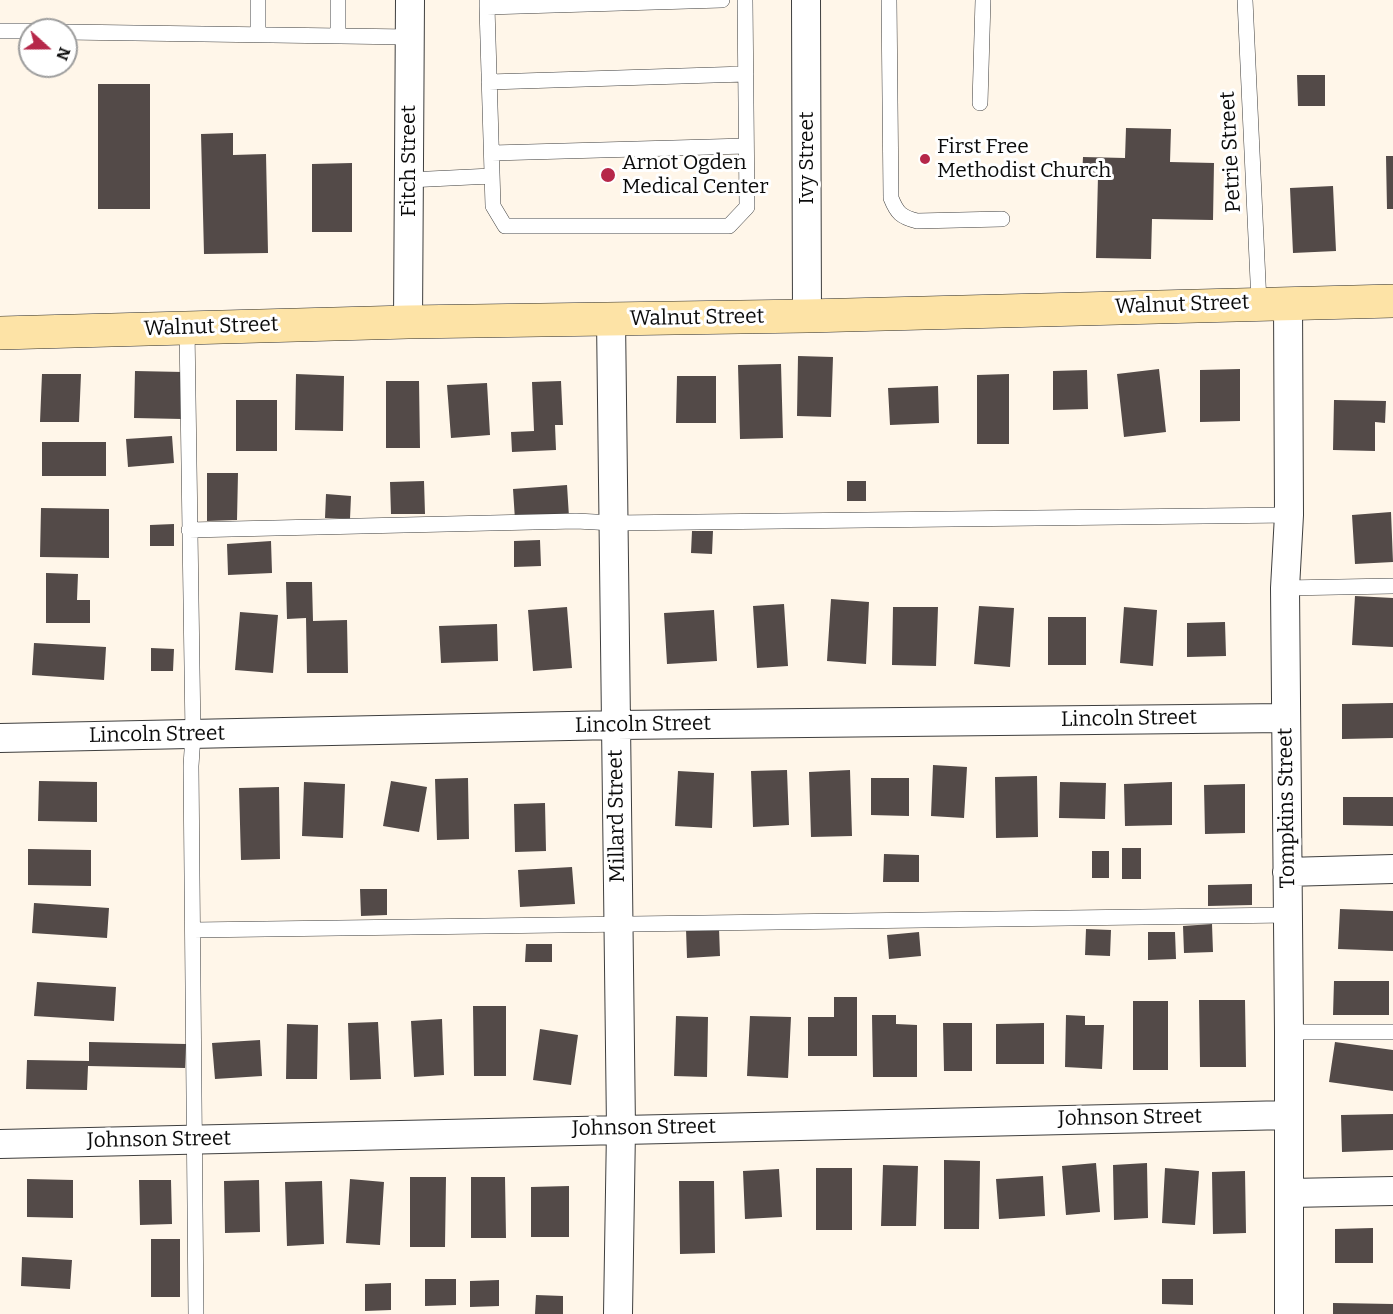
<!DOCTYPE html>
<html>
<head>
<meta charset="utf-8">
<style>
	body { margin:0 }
	#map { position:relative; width:1393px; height:1314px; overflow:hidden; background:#fff6e9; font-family:Bitter,serif }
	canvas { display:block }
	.north { position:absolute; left:18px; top:18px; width:60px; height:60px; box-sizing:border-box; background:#fff; border:2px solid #9d9d9d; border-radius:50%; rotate:111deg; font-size:16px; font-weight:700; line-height:24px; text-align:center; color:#0b0b0b }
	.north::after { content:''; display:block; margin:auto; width:21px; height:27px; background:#b62749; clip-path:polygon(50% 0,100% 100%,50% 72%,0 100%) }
</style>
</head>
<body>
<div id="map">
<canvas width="1393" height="1314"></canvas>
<div class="north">N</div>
</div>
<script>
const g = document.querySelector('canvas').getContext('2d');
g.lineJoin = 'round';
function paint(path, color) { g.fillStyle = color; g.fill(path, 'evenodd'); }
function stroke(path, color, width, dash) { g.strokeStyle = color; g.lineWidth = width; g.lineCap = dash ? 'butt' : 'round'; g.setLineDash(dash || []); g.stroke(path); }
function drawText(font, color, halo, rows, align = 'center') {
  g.font = font + ' Bitter,serif'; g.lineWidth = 6; g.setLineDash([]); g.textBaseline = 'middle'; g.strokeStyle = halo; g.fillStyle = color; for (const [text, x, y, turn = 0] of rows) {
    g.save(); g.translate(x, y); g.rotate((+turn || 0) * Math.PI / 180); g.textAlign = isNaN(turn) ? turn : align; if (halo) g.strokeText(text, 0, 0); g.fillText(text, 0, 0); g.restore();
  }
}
paint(new Path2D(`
	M1297,75H1325V106H1298Z
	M98,84H150V209H98Z
	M1126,128L1171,129L1170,162L1214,163L1213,220L1152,219L1151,259L1096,258L1098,176H1082L1083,157L1125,158Z
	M233,133V155L266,154L268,253L204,254L201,134Z
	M1386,156H1393V209H1387Z
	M352,163V232H312V164Z
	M1333,186L1336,251L1293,253L1290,188Z
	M798,356L833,357L831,417L797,416Z
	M781,364L783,438L740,439L738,365Z
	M1159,369L1166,432L1124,437L1117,374Z
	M1240,369V421L1200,422V370Z
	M1087,370L1088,409L1053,410V371Z
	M135,371L183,372L182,419L134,418Z
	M42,374H81L79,422H40Z
	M296,374L344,376L343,431L295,430Z
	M1009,374V444H977V375Z
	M677,376H716V423H676Z
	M386,381H419L420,448H386Z
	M561,381L563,425H555L556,450L512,452L511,432L534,431L532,382Z
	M487,383L490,435L451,438L447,385Z
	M938,386L939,423L890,425L888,388Z
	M236,400H277V451H236Z
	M1334,400L1386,401L1385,423L1375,422V451L1333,450Z
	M172,436L174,463L128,467L126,439Z
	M42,442H106V476H42Z
	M207,473H238L237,520L207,521Z
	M424,481L425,514H391L390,482Z
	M847,481H866V501H847Z
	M567,485L569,517L515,520L513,489Z
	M326,494L351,496L350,519L325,518Z
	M41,508L109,509V558L40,557Z
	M1391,512L1393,562L1355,564L1352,515Z
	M174,524V546H150V525Z
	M692,531H713L712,554L691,553Z
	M540,540L541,566L514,567V541Z
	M271,541L272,573L228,575L227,544Z
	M46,573L78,574L77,600H90V623H46Z
	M286,582H312L313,621L347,620L348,673H307L306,618L287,619Z
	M1355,596L1393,598V647L1352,645Z
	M831,599L869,602L866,664L827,661Z
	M784,604L788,666L757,668L753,606Z
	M979,606L1014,608L1010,667L974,664Z
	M567,607L572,668L533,671L528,610Z
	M893,607H938L936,666L892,665Z
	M1124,607L1157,610L1153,666L1120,663Z
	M714,610L717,661L667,664L664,613Z
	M240,612L278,615L273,673L235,670Z
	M1048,617H1086V665H1048Z
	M1225,622L1226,656L1187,657V623Z
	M497,624L498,661L441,663L439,626Z
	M34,643L106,647L104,680L32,675Z
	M151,648L174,649L173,671H151Z
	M1393,703V738L1342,739V704Z
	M933,765L967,767L964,818L931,816Z
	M787,770L789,825L753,827L751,771Z
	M850,770L852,836L811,837L809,772Z
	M678,771L714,773L712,828L675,826Z
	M1037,776L1038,837L996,838L995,777Z
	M468,778L469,839L437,840L435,779Z
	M871,778H909V816L871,815Z
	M39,781L97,782V822L38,821Z
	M391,781L427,787L419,832L383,826Z
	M304,782L345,784L343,838L302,836Z
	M1060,782L1106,783L1105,819L1059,818Z
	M1172,782V825L1125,826L1124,784Z
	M1245,784V833L1205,834L1204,785Z
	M279,787L280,859L241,860L239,788Z
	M1343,797H1393V826L1343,825Z
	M545,803L546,851L515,852L514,804Z
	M1122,848H1141V879H1122Z
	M28,849L91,850V886L28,885Z
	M1092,851H1109V878H1092Z
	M884,854L919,855V882H883Z
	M572,867L575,904L520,907L518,870Z
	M1252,884V905L1208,906V885Z
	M360,889H387V915L361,916Z
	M34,903L109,908L107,938L32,933Z
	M1340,909L1393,911V951L1338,949Z
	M1212,924L1213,952L1184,953L1183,926Z
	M719,928L720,956L687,958L686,929Z
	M1086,929L1111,930L1110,956L1085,955Z
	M919,932L921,956L889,959L887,935Z
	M1148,932H1175L1176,959L1148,960Z
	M526,944H552V962H525Z
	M1334,981H1389V1015H1333Z
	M37,982L116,987L114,1021L34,1016Z
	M834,997H857V1056H808V1017H834Z
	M1199,1000H1245L1246,1067H1200Z
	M1133,1001H1168V1070H1133Z
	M473,1006H506V1076H474Z
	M872,1015H896V1024L917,1025V1077H873Z
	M1066,1015L1085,1016V1025H1104L1102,1069L1065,1067Z
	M676,1016L708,1017L707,1077L674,1076Z
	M750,1016L791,1017L788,1078L747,1076Z
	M442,1019L444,1075L414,1077L411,1021Z
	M378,1022L381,1079L350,1080L348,1023Z
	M943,1023H972V1071H944Z
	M1044,1023V1064H996V1024Z
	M287,1024L318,1025L317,1079H286Z
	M540,1029L578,1035L571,1085L533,1080Z
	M260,1040L262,1076L215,1079L212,1043Z
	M89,1042L186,1044L185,1068L88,1066L87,1090L26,1089L27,1060L89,1061Z
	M1335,1042L1393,1050V1091L1329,1082Z
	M1393,1114V1150L1342,1152L1341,1115Z
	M944,1160L980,1161L979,1229H944Z
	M1096,1163L1100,1212L1066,1215L1062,1166Z
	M1147,1163L1148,1218L1114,1220L1113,1165Z
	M883,1165L918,1166L916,1226H881Z
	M816,1168H852V1230H816Z
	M1165,1168L1199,1171L1195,1225L1162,1223Z
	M779,1169L782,1217L745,1219L743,1171Z
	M1245,1171L1246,1233L1213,1234L1212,1172Z
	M1043,1176L1045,1216L999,1219L996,1179Z
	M410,1177H446L445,1247H410Z
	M471,1177H505L506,1238H471Z
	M27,1179L73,1180V1218L27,1217Z
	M350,1179L384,1182L380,1245L346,1243Z
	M139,1180H171L172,1224L140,1225Z
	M259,1180L260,1232L225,1233L224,1181Z
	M322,1181L324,1244L287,1246L285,1182Z
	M679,1181H714L715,1253L680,1254Z
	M569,1186V1237H531V1187Z
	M1373,1228V1263H1335V1229Z
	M151,1239H180V1297H151Z
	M22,1257L72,1260L70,1289L21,1286Z
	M425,1279H456V1305L425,1306Z
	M1162,1279H1193V1305L1162,1304Z
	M499,1280V1306L470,1307V1281Z
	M391,1283V1310L365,1311V1284Z
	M536,1295L563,1296V1314H535Z
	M1333,1303L1393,1304V1314H1333Z`), '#534a48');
const lane = new Path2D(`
	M258,0V35
	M338,0V36
	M487,0V7L722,0
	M889,0L891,198C897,213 901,217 917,221L1002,219
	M1245,0L1259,303
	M487,7L493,206L505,226H729L747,207L745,0
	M0,31H30
	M66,32L409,37
	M489,82L746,74
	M980,103L983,0
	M492,153L746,146
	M408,180L492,176
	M187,328L193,735L191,766L196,1314
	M189,530L576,521L614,523L1289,515
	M1285,588L1393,586
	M193,930L1288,915
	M1289,1032H1393`);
const street = new Path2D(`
	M806,0L807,316
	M1288,302L1289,515L1285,588L1289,1032V1314
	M611,319L621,1129L618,1314
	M408,322L410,0
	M0,738L616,725L1286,718
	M1287,872L1393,869
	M0,1144L1289,1115
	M1289,1193L1393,1191`);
const secondary = new Path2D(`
	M0,333L408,322L807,316L1393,301`);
stroke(lane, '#3e3e3e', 16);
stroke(street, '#3e3e3e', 30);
stroke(secondary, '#2d2d2d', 34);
stroke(lane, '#fff', 15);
stroke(street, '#fff', 28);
stroke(secondary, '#fde3a6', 33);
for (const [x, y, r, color] of [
	[925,159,6,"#b62749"],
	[608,175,8,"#b62749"]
]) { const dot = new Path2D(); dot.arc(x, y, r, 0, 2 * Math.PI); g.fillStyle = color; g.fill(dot); stroke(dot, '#fff', 2); }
drawText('21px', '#0b0b0b', '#fff', [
	["First Free",937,147],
	["Methodist Church",937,171],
	["Arnot Ogden",622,163],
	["Medical Center",622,187]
], 'left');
drawText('21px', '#0b0b0b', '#fff', [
	["Petrie Street",1231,152,-93],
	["Ivy Street",807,158,-90],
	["Fitch Street",409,161,-90],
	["Walnut Street",1182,305,-2],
	["Walnut Street",697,318,-1],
	["Walnut Street",211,327,-2],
	["Lincoln Street",1129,719,-1],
	["Lincoln Street",643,725,-1],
	["Lincoln Street",157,735,-1],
	["Tompkins Street",1287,808,-91],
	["Millard Street",617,816,-91],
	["Johnson Street",1130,1118,-1],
	["Johnson Street",644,1128,-1],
	["Johnson Street",159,1140,-1]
]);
</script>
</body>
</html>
